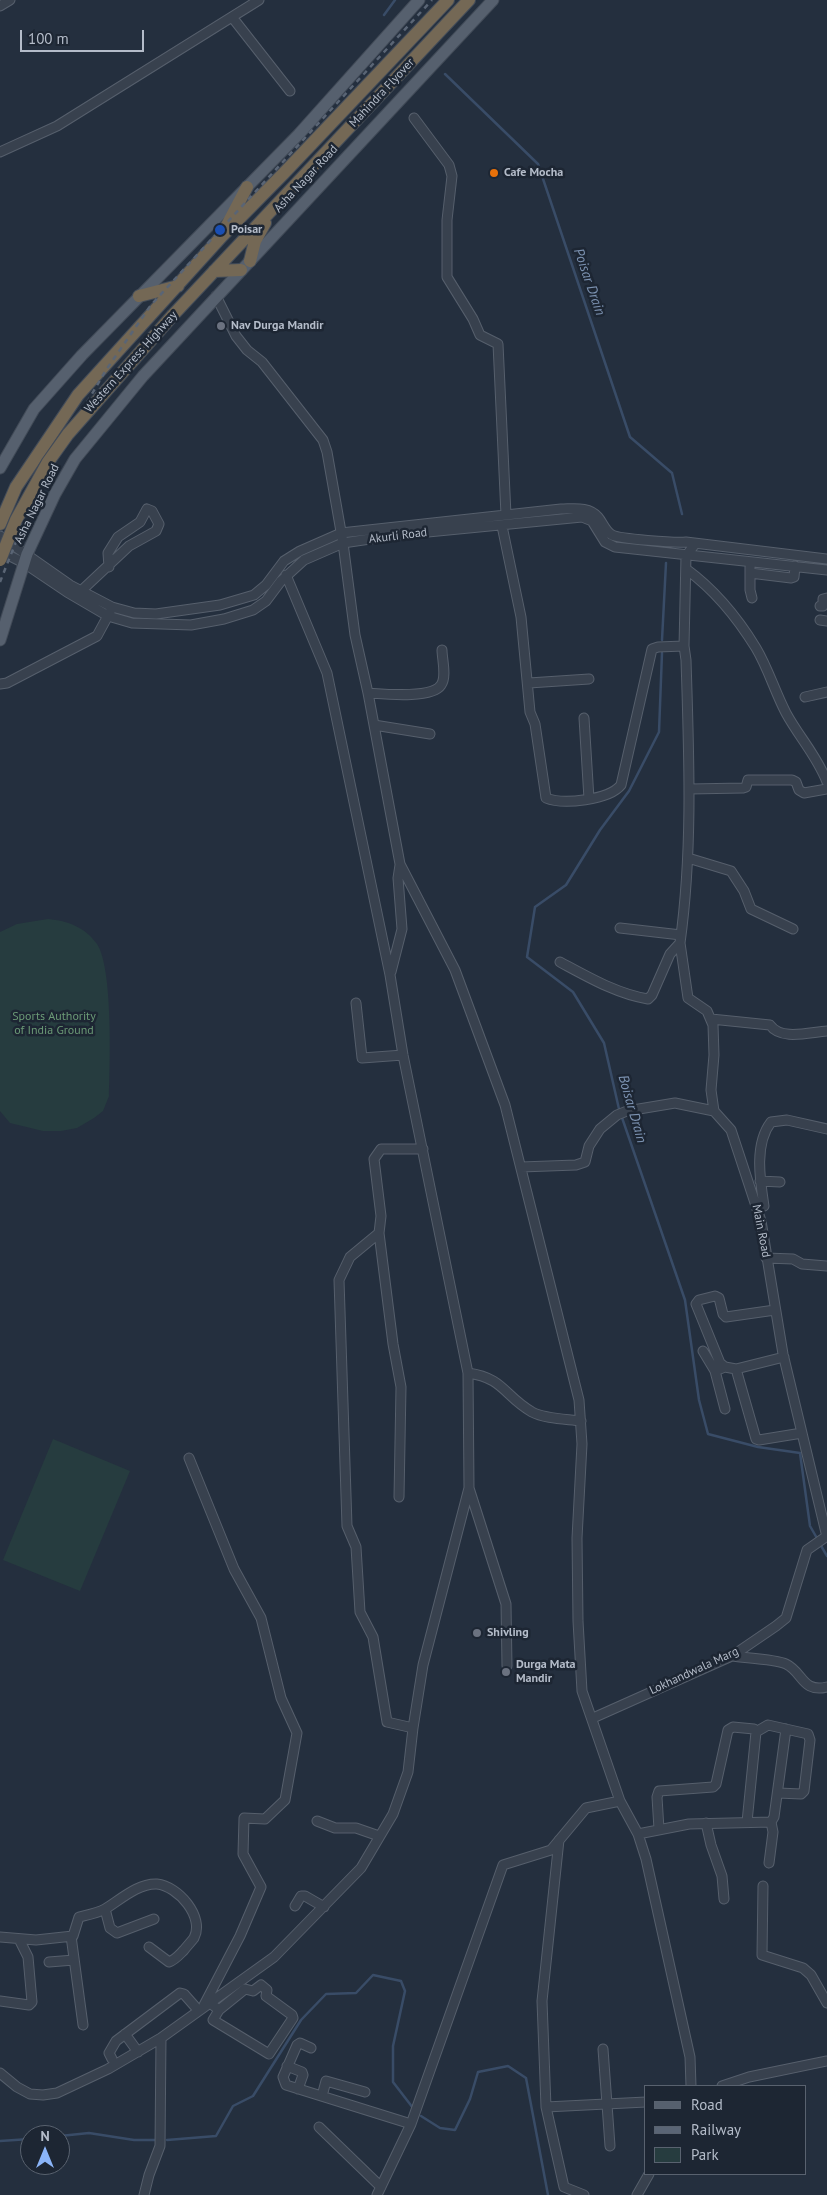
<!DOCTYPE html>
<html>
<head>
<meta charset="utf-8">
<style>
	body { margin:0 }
	#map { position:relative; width:827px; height:2195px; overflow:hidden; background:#242f3e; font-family:"PT Sans",sans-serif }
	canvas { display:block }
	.legend { position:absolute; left:644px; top:2085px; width:162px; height:90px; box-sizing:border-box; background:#1d2633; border:1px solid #59626f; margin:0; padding:6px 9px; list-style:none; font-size:15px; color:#b4bcc9 }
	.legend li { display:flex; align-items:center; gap:10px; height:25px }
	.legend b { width:25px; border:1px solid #59626f }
	.north { position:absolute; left:20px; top:2125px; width:50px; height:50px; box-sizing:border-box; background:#1d2633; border:1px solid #59626f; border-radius:50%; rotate:0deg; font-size:14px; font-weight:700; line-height:20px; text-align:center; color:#b4bcc9 }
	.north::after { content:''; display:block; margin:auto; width:18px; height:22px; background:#8ab4f8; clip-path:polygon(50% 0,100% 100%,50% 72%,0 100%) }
	.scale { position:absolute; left:20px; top:30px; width:124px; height:22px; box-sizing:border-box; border:2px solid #b4bcc9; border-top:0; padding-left:6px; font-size:15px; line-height:18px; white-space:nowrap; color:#b4bcc9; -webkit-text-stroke:4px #1d2633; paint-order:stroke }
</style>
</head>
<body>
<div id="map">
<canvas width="827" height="2195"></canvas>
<ul class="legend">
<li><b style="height:6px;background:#56606e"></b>Road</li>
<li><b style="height:6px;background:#5a6575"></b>Railway</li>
<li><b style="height:14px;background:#263c3f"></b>Park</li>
</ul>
<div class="north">N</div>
<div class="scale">100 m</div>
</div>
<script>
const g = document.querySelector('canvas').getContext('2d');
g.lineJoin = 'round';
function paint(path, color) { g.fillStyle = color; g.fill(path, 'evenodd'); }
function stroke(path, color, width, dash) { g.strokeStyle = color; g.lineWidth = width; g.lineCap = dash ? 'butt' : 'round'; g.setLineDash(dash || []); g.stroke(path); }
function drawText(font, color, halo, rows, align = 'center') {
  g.font = font + ' "PT Sans",sans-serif'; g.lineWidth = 5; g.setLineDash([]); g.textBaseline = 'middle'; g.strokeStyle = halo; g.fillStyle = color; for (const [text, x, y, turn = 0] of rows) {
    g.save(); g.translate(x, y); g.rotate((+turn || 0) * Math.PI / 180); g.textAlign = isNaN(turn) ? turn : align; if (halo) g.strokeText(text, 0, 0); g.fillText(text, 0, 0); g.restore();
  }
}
paint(new Path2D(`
	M48,919C68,921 85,927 97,944C113,968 110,1064 109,1096L103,1111L94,1118L77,1128L61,1131H43L10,1123L0,1111V932L17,924Z
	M53,1439L130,1471L80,1591L3,1560Z`), '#263c3f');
stroke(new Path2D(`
	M384,15L395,0
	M445,74L538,164L630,437L672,473L682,514
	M662,640L666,563
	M662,653L659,732L629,791L600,830L566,885L535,907L527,957L573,992L604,1043L619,1109L685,1300L699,1400L708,1434L758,1447L800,1453L810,1526L818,1540
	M820,1544L827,1556
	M421,2116L440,2128L455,2130L470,2099L478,2072L508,2066L526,2078L548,2195
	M60,2136L89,2133L134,2140H157
	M167,2140L216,2136L233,2106L253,2096L301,2020L326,1994L356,1993L373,1975L401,1981L405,1991L393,2046V2082L413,2108
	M0,2141L30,2139`), '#394c67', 2.5);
const minor = new Path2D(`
	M0,6L10,0
	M232,17L290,91
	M414,118L449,165L452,176L447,220V277L473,319L480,335L498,344L506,515
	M0,152L57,126L259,0
	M216,296L236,336L247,350L262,362L323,440L327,452L343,543L355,635L368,693L400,864L455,970L505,1105L579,1400L582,1444L577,1538L578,1621L582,1691L620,1801L638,1834L646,1859L690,2057L691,2086
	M502,526L521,617L530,712L535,724L546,798C563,805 609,800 621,785L652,649L658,647L684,646
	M0,536L70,585L112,607L134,613L156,614L220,605L254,595L266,585L284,561L300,551L341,533L561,509C573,509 589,506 598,517C603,523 605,531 612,535C619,539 675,543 686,542L827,559
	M0,551L24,563L67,592L108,616L132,623L191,625L224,619L253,610L266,601L281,581L304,560L343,543L397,535L582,517L592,521L605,542L615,547L827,570
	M750,567V590L752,598
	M686,569C715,590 737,617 756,648C768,668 775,692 786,713C799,737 817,756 827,782
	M750,573L791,578L794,577L795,566
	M81,591L129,546L156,531L159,524L152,511L147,509L140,522L118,537L108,553L109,567
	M820,606H823V599L827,598
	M820,620L827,621
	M529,683L589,679
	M0,684L7,683L97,636L110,612
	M368,693C384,694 432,699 441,685C447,677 442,659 442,650
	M805,697L827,692
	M584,718L589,799
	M374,725L430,734
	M690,789L743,788L746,787L748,780H792L796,782L799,790L804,793L827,789
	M688,858L731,871L744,891L751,909L793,929
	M620,928L681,935
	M680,943L688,998L707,1011L713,1025L714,1055L711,1090L714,1111L731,1130L761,1221L783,1354L827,1537
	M560,962C588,977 617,994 648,999L652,995L670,954L680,943C693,849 689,755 686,660L684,646L686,556L695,544
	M391,972L402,929L398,878L400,865
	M356,1003L362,1058L403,1055
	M711,1019L770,1025C781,1041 810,1032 827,1031
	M521,1167L576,1165L585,1162L589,1146L600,1129L617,1115L627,1111L675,1103L714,1111
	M760,1181L780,1182
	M764,1206C760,1180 754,1144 771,1122L787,1120L827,1129
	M379,1233L393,1344L401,1387L399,1497
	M766,1258L793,1259L802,1264L827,1266
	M775,1310L726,1317L723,1314L719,1298L715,1296L699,1300L696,1304L720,1363L725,1367L736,1369L756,1439L759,1440L802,1433
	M703,1351L715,1371
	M736,1369L784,1357
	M468,1373C504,1378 504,1396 532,1412C545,1419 567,1419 581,1421
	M725,1409L715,1371L725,1367
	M189,1458L234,1569L261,1618L281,1698L297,1733L285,1800L265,1819L244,1818L243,1854L261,1887L240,1936L204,2005
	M469,1488L506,1604L507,1666
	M732,1656C745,1658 775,1659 786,1664C803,1672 802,1693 827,1687
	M593,1718L732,1656L776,1626L786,1618L807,1550L827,1536
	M413,1728L387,1722L373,1637L360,1612L356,1547L347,1526L339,1280L350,1257L379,1233L381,1216L374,1159L381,1149H423
	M756,1732L768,1725L808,1734L810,1740L804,1791L801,1794L778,1793
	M317,1821L335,1828H356L379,1836
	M706,1823L711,1845L722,1876L724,1899
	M659,1829L657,1797L659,1791L713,1787L716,1784L728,1730L733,1727L754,1729L756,1732L747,1822
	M638,1834L689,1824L771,1822
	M559,1840L542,2001L546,2107L564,2187L584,2195
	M769,1863L773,1832L771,1822L774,1817L786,1729
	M763,1886L762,1955L803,1968L811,1975L827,2003
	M295,1906L301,1896H305L324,1907
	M105,1909L110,1928L117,1933L154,1919
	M71,1936L83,2025
	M0,1937L36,1940L73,1936L79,1917C87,1915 98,1913 105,1909C120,1900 138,1883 157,1884C178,1886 205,1917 194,1938C191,1942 187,1946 184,1950C179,1955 175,1960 169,1962L149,1947
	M49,1962L74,1960
	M0,2001L29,2005L32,2002L28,1957L19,1939
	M210,2003L219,2010L213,2020L269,2054L293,2018L292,2015L266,1996L267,1990L261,1985L253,1991L245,1989L219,2010
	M125,2034L138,2052
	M311,2048L300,2043L297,2045L283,2077L286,2085L411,2124
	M603,2049L610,2146
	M112,2059L109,2053L116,2041L180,1993L184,1994L199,2011
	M287,2066L302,2072L303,2075L298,2089
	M0,2073L17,2087L30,2094L43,2095L57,2093L108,2069L161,2038L274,1957L361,1868L393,1814L408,1772L413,1728L423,1665L469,1488L468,1373L403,1055L390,975L327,673L286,575
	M722,2086L749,2077L827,2061
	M322,2096L326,2081L365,2092
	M546,2107L646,2102
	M319,2127L381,2187
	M144,2195L149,2175L160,2146L161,2038
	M377,2195L411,2124L503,1865L551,1850L586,1808L620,1801
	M637,2195L649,2174`);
const major = new Path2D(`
	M0,468L34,409L82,355L299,134L419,0
	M0,640L27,554L55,494L75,459L143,376L493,0`);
const highway = new Path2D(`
	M226,227L247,187
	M250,261L255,241L265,223
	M214,271L241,270
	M139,296L178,286
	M173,315L469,0
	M0,524L16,487L78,395L222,236L284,173L448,0`);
stroke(minor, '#565f6c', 11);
stroke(major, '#414a57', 13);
stroke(highway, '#434c59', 14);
stroke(minor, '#38414e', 9);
stroke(major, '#56606e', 11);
stroke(highway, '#746855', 12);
stroke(new Path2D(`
	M0,582L29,509L62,445L106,370L151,305L432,0`), '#5a6575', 2.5, [5, 5]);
const highwayBridge = new Path2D(`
	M0,560L16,520L48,462L68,434L173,315`);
stroke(highwayBridge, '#434c59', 14, []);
stroke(highwayBridge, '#746855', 12);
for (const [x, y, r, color] of [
	[494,173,5,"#e8710a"],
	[220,230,6,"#1a4fb4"],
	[221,326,5,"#6b7280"],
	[477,1633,5,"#6b7280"],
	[506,1672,5,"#6b7280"]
]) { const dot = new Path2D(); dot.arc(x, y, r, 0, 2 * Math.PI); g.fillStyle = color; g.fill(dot); stroke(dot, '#1d2633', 2); }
drawText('12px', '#b4bcc9', '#1d2633', [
	["Mahindra Flyover",382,93,-47],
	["Asha Nagar Road",306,179,-47],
	["Western Express Highway",131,362,-48],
	["Asha Nagar Road",37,504,-64],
	["Akurli Road",398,536,-7],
	["Main Road",761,1231,79],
	["Lokhandwala Marg",694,1671,-25]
]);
drawText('bold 12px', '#b4bcc9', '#1d2633', [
	["Cafe Mocha",504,173],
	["Poisar",231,230],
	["Nav Durga Mandir",231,326],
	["Shivling",487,1633],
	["Durga Mata",516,1665],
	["Mandir",516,1679]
], 'left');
drawText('12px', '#6b9a76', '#1d2633', [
	["Sports Authority",54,1017],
	["of India Ground",54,1031]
]);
drawText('italic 14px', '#7c92b1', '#1d2633', [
	["Poisar Drain",589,282,71],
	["Boisar Drain",632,1109,74]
]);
</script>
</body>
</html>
